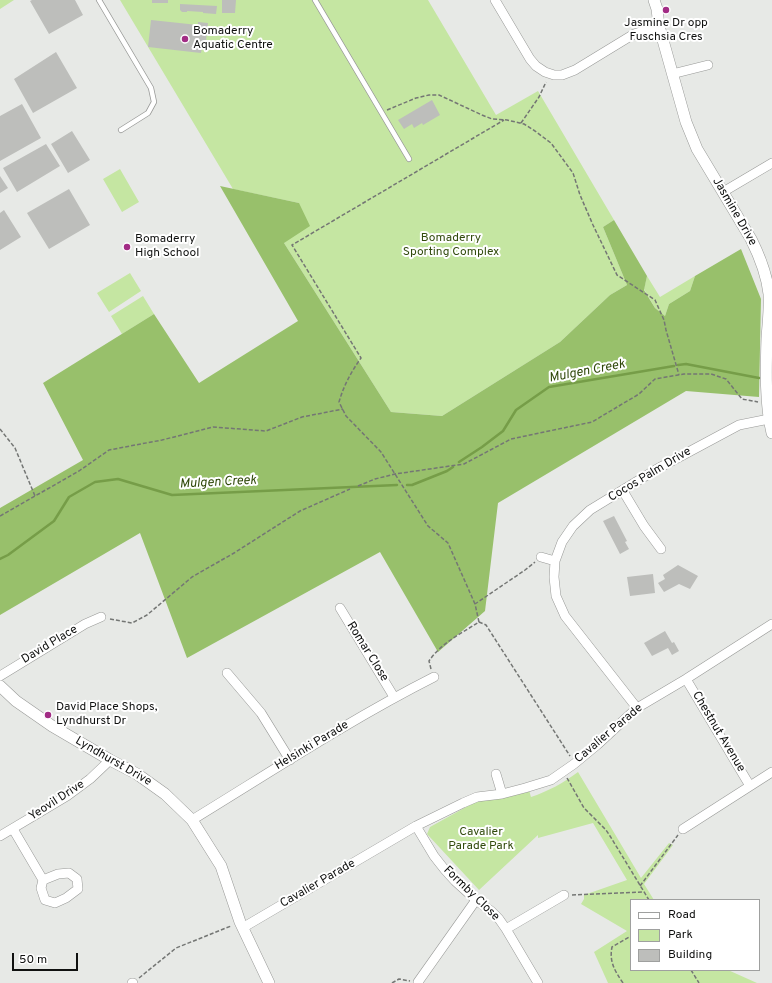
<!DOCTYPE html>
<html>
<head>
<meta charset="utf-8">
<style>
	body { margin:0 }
	#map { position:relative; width:772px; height:983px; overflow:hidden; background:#e7e9e6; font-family:Overpass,sans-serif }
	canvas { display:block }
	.legend { position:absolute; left:630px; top:899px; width:130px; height:72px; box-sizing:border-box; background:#fff; border:1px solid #9fa09f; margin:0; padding:5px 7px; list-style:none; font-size:12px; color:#101110 }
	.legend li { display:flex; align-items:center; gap:8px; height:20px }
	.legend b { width:20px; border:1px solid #9fa09f }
	.scale { position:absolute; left:12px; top:953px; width:66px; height:18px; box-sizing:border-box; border:2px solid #101110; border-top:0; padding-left:5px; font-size:12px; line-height:14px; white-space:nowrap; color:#101110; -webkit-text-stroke:3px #fff; paint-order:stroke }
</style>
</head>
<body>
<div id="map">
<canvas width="772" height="983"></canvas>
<ul class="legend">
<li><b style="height:5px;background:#fff"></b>Road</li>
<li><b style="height:11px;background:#c5e6a2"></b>Park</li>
<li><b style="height:11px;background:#bdbebb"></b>Building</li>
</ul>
<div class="scale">50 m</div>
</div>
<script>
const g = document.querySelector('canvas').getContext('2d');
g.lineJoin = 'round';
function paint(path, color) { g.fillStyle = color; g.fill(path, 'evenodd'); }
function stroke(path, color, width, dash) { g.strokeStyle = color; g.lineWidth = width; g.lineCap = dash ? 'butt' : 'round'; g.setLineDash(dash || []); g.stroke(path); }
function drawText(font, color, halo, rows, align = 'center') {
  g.font = font + ' Overpass,sans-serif'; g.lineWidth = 4; g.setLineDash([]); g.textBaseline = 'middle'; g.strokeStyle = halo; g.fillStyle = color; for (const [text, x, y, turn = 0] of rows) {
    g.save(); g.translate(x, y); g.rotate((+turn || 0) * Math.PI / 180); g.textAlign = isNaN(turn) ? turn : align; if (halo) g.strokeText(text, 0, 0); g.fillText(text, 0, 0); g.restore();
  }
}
paint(new Path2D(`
	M0,0H14L0,9Z
	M120,0H428L496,115L538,91L614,220L603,227L627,285L610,295L560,342L442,416L391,412L284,243L299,203L233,189Z
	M120,169L139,202L122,212L103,179Z
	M130,273L141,291L109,312L97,293Z
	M647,276L660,297L695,276L690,291L669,304L665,316L655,308L644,289Z
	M143,296L154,314L122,334L111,316Z
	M578,772L641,878L669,843L673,845L644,884L654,900H631V970H728L757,983H608L594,952L627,931L581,904L584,899V895L627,880L593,823L538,838V835L479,890L427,834L430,827L477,801L529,790L531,797C549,791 563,783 578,772Z`), '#c5e6a2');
paint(new Path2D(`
	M220,186L299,203L310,226L284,243L391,412L442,416L560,342L610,295L627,285L603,227L614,220L647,276L644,290L655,308L665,316L669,304L690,291L695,276L741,249L761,299L759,397L686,391L498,503L485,611L438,652L380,552L187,658L140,533L0,615V508L83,460L43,383L154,314L199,383L298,321Z`), '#98c06b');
stroke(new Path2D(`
	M678,365L686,364L759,378
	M459,462L482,447L503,431L516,410L549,387L674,366
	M407,485H412L447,471L453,467
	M0,559L8,555L54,521L69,497L95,482L118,479L172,495L397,485`), '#769d48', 2.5);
paint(new Path2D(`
	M32,0H75L83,15L49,34L30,1Z
	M152,0H168V3H152Z
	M222,0H236L235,13H222Z
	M180,4L217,6L216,14L203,13V12L187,11V12H182L180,10Z
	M151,20L198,25V22L208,23L206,41H203L201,53L148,47Z
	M56,52L77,88L33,113L14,79Z
	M432,100L440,115L423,125L422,123L414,128L412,124L404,129L398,120Z
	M22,104L41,138L0,161V116Z
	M72,131L90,160L68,173L51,144Z
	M46,144L60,166L17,192L3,168Z
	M0,176L8,188L0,193Z
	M69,189L90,225L49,249L27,213Z
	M4,210L21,237L0,250V213Z
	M614,516L627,541L625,542L629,549L620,554L603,521Z
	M678,565L698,576L690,589L679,584L664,592L658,583L665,579L663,575Z
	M653,574L655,593L630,596L627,577Z
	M665,631L672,643L674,642L679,651L672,655L668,648L652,656L644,643Z`), '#bdbebb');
const service = new Path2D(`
	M99,0L151,88L154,102L148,113L121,130
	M315,0L409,159`);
const minor = new Path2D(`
	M495,0L530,59L536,66L545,72L554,75H562L575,70L634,34L659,26
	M672,74L708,65
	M723,192L772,163
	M623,491L644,526L661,549
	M541,557L555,561
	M340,608L394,697
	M227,673L261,713L290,760
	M0,676L85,624L101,617
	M686,679L750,786
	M637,708L565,616L556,596L554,577L555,561L562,542L573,526L590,510L657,469L739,425L769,419
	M496,774L502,794
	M192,820C272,771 351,719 434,677
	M416,826L434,856L445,870L455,881L476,900L491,911L499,919L506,929L538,983
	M13,829L43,880L58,874L69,873L77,879L78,889L66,898L55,903L45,900L41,888L43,880
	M683,829L772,772
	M0,836L67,796L90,779L110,760
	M244,927L416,826L463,803L477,797L502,794L525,788L551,780L574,764L597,745L637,708L686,679L772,624
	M506,929L564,895
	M418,982L476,900
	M132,983H133`);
const tertiary = new Path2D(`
	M654,0L657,9L659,26L686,122L697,149L751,239C759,255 767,276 769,294C770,309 768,323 767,338C766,368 765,404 772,433
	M0,686L16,701L52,726L110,760L137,774L165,794L192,820L221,866L240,922L269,983`);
stroke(service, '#989997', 6);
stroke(minor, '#989997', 10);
stroke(tertiary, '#989997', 12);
stroke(new Path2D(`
	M387,110L416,98L429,95H439L482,115L492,119L507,120L524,124L535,131L551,143L573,173L580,195L593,225L617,275L655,300L664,320L666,330L679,375
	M521,123L539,97L546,82
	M0,429L15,448L35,496
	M358,486L375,479L395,474L464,464L511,439L592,422L639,394L655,379L684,374H711L726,379L742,399L758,402
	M0,516L79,471L109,450L162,440L213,427L266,431L302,417L343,409
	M475,604L448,543L428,526L381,452L346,416L339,402C344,385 351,372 361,358L292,245L504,120
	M110,619L132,623L147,615L192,577L234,553L300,511L350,489
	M479,622L475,604L525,570L535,562
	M431,669L429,661C441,643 462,633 479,622L486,625L570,756
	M567,778L584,808L606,830L610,836L649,900
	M640,886L678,835
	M572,895L644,892
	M691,970L699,983
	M139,978L176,948L231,926
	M392,983L399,979L410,981
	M623,983C615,971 609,962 612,947L631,936`), '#747674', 1.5, [4, 2]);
stroke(service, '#fff', 4.5);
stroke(minor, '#fff', 9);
stroke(tertiary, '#fff', 11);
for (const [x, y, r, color] of [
	[666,10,4,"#a22c85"],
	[185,39,4,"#a22c85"],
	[127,247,4,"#a22c85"],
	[48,715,4,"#a22c85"]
]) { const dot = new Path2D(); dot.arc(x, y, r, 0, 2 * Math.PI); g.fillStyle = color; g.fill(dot); stroke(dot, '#fff', 1.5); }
drawText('12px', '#101110', '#fff', [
	["Jasmine Dr opp",666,24,"center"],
	["Fuschsia Cres",666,38,"center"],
	["Bomaderry",193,32],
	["Aquatic Centre",193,46],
	["Bomaderry",135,240],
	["High School",135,254],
	["David Place Shops,",56,708],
	["Lyndhurst Dr",56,722]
], 'left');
drawText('12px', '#101110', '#fff', [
	["Jasmine Drive",734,212,60],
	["Cocos Palm Drive",650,475,-31],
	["David Place",50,645,-31],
	["Romar Close",367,652,58],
	["Chestnut Avenue",718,732,59],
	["Cavalier Parade",609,734,-40],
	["Helsinki Parade",312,746,-31],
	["Lyndhurst Drive",113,762,30],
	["Yeovil Drive",57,801,-33],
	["Cavalier Parade",318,884,-30],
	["Formby Close",471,894,44]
]);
drawText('12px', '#324b0d', '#fff', [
	["Bomaderry",451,239],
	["Sporting Complex",451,253],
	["Cavalier",481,833],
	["Parade Park",481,847]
]);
drawText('italic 13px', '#30480a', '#fff', [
	["Mulgen Creek",587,372,-11],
	["Mulgen Creek",218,483,-3]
]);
</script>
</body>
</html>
